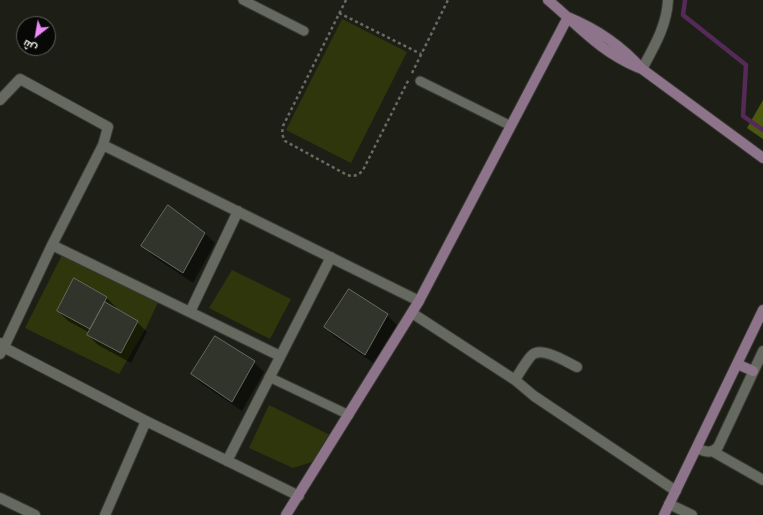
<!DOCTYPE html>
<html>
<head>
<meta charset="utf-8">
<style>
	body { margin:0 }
	#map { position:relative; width:763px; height:515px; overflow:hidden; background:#1d1f17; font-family:"Roboto Condensed",Cairo,sans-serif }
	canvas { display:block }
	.north { position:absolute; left:16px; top:16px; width:40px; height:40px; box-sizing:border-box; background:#080906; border:1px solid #5e5f5b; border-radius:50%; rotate:211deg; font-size:11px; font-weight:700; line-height:16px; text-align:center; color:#dfe0da }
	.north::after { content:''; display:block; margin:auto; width:14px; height:18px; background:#ef8bf7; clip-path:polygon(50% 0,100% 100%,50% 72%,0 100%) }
</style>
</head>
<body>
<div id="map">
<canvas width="763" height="515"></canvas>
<div class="north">ش</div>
</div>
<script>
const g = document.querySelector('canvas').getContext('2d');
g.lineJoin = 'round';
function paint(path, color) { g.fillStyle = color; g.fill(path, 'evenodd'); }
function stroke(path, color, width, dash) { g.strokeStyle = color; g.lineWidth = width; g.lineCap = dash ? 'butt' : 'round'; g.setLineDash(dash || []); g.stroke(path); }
paint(new Path2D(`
	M342,19L407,52L351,163L286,130Z
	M62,255L158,302L147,326L119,374L25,328ZM74,278L107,297L105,302L138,321L121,353L87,335L90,329L57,311Z
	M232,270L291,299L270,339L209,308Z
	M269,405L332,436L315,461L293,468L249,448Z`), '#2f360b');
paint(new Path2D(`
	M763,100V139L747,128Z`), '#4c5710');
paint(new Path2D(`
	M205,233L215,243L193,283L153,256L143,246Z
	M75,279L107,298L117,308L116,309L137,322L147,332L131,363L98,345L88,335L90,333L68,321L58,311Z
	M387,315L397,325L375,364L335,337L325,327Z
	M254,362L264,372L242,411L202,384L192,374Z`), '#0007');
stroke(new Path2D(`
	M685,0L683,15L746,65L743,116L763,130`), '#552a58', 4.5);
const building = new Path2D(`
	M168,205L205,233L183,273L141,246Z
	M74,278L107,297L90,329L57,311Z
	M349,289L388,314L365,355L324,327Z
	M105,302L138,321L121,353L87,335Z
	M215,336L255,361L232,402L191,374Z`);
paint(building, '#31342b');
stroke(building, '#676a60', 1);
const lane = new Path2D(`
	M243,0L304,31
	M420,81L511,126
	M269,377L349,415`);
const street = new Path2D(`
	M642,69C654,47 667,25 668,0
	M0,100L20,79L108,127L103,145
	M52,245L280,356
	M190,312L238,211
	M412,313L515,380L534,396L676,491
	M0,343L4,347L52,245L103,145L419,301
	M0,354L4,347L5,348L146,421L299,496
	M515,380C520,372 525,363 531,356C541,345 566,362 577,367
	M697,448C705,452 711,454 718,447L763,351
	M712,451L763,480
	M227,461L331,257
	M0,498L35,515
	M669,504L692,515
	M105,515L146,421`);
const secondary = new Path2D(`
	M548,0C580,27 599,51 639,68
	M568,17C597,29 621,45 642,69L763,158
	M737,364L753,371
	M286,515L419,301L568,17
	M664,515L763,310`);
stroke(lane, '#373832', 11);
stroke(street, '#373832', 12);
stroke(secondary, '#373832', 12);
stroke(new Path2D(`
	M346,0L283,126L282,134L285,141L347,175C355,177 360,175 364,168L409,79
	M339,13L421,54
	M412,73L448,0`), '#6a6b64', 2.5, [3, 3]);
stroke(lane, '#66695f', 9);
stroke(street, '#66695f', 10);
stroke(secondary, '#8e748b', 10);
</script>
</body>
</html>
